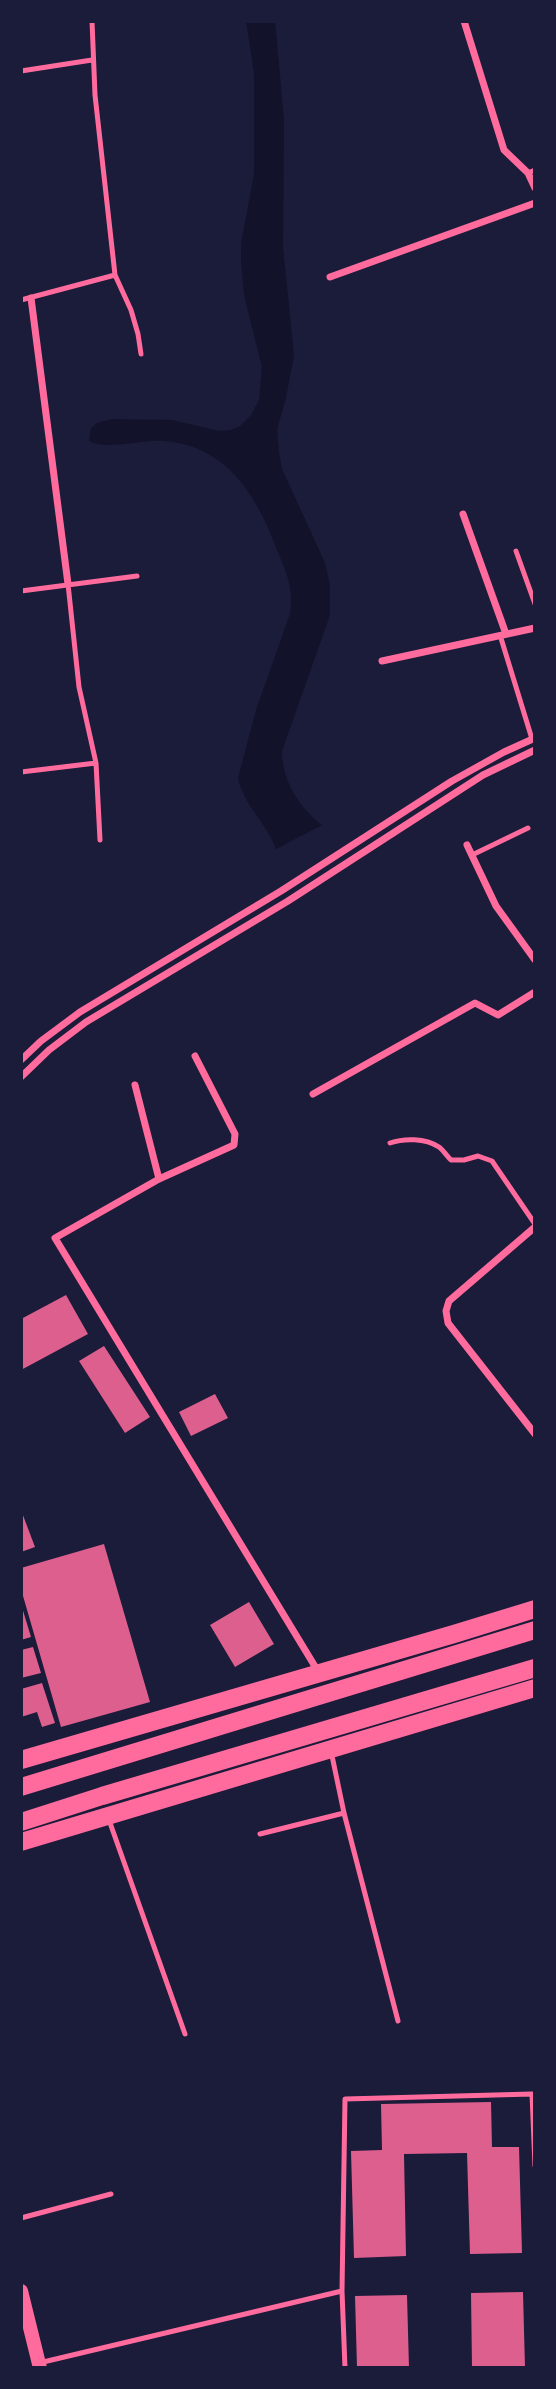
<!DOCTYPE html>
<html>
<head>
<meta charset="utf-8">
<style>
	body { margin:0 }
	#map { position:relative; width:556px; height:2389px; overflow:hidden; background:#1b1b3a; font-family:"Nunito Sans",sans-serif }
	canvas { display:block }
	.frame { position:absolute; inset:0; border:23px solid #1b1b3a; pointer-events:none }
</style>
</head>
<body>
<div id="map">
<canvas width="556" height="2389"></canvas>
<div class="frame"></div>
</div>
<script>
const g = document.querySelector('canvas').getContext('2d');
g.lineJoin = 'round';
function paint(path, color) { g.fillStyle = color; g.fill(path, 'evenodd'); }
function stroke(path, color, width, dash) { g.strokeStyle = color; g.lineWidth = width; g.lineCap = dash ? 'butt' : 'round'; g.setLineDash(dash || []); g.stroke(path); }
paint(new Path2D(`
	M246,21H275L284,120L283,247L294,356L285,402L277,429L279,452L282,469L325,563L330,585V615L282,751C282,781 299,807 322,825L276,849C267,823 244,806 238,778L256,710L290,614C294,590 287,574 278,552C258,498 228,445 163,441C140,439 110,451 89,441L91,428L97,423L112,419L172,420L219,431L231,430L240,426L251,415L259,400L262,367L244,295L241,262V244L254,174V73Z`), '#12122b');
paint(new Path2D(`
	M66,1295L88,1334L21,1370V1319Z
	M104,1346L150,1417L125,1433L79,1361Z
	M215,1394L228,1418L191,1436L179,1412Z
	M21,1510L35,1547L21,1552Z
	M104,1544L150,1702L61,1727L21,1589V1568Z
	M249,1602L274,1644L235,1667L210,1625Z
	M21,1604L31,1637L21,1640Z
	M33,1647L41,1673L21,1678V1650Z
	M42,1683L55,1723L42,1727L37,1712L21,1717V1689Z
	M491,2102L492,2147H519L522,2253L470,2254L467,2153L404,2154L406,2256L354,2258L351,2151L382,2150L381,2104Z
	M523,2292L525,2368H472L471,2293Z
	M407,2295L409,2368H357L355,2296Z`), '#dd5f8e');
stroke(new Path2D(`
	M92,21L95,95L115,275L131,310L138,334L141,354
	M21,71L92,60
	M528,173L535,170
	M21,300L115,275
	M516,551L535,604
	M68,584L79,687L96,763L100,840
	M21,591L137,576
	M500,635L532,739
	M21,772L96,763
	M472,855L528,828
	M390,1143C404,1138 425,1138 439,1147C443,1150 447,1156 451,1160H464L478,1156L492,1161L535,1224
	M331,1751L344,1813L398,2021
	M109,1820L185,2034
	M260,1834L344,1813
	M21,2218L111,2194
	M39,2363L342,2291
	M345,2368L342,2291L345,2099L532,2094L535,2166`), '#ff6b9d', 5);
stroke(new Path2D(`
	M464,21L504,150L528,173L535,188
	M330,277L535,203
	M31,298L68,584
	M463,514L506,634
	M382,661L535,628
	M467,845L496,906L535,960
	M195,1056L235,1134L234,1145L159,1179L55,1238L319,1673
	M21,1060L41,1041L80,1012L281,891L452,781L504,752L535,738
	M21,1077L49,1050L86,1022L288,901L483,775L535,750
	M135,1085L159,1179
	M313,1094L475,1003L498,1015L535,992
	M535,1227L449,1301L446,1311L448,1323L535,1434`), '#ff6b9d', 7);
stroke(new Path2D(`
	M21,2291L40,2368`), '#ff6b9d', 14);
stroke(new Path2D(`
	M21,1760L454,1634L535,1609
	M21,1787L535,1630
	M21,1822L102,1796L535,1668
	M21,1842L535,1688`), '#ff6b9d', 18);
</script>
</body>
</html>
